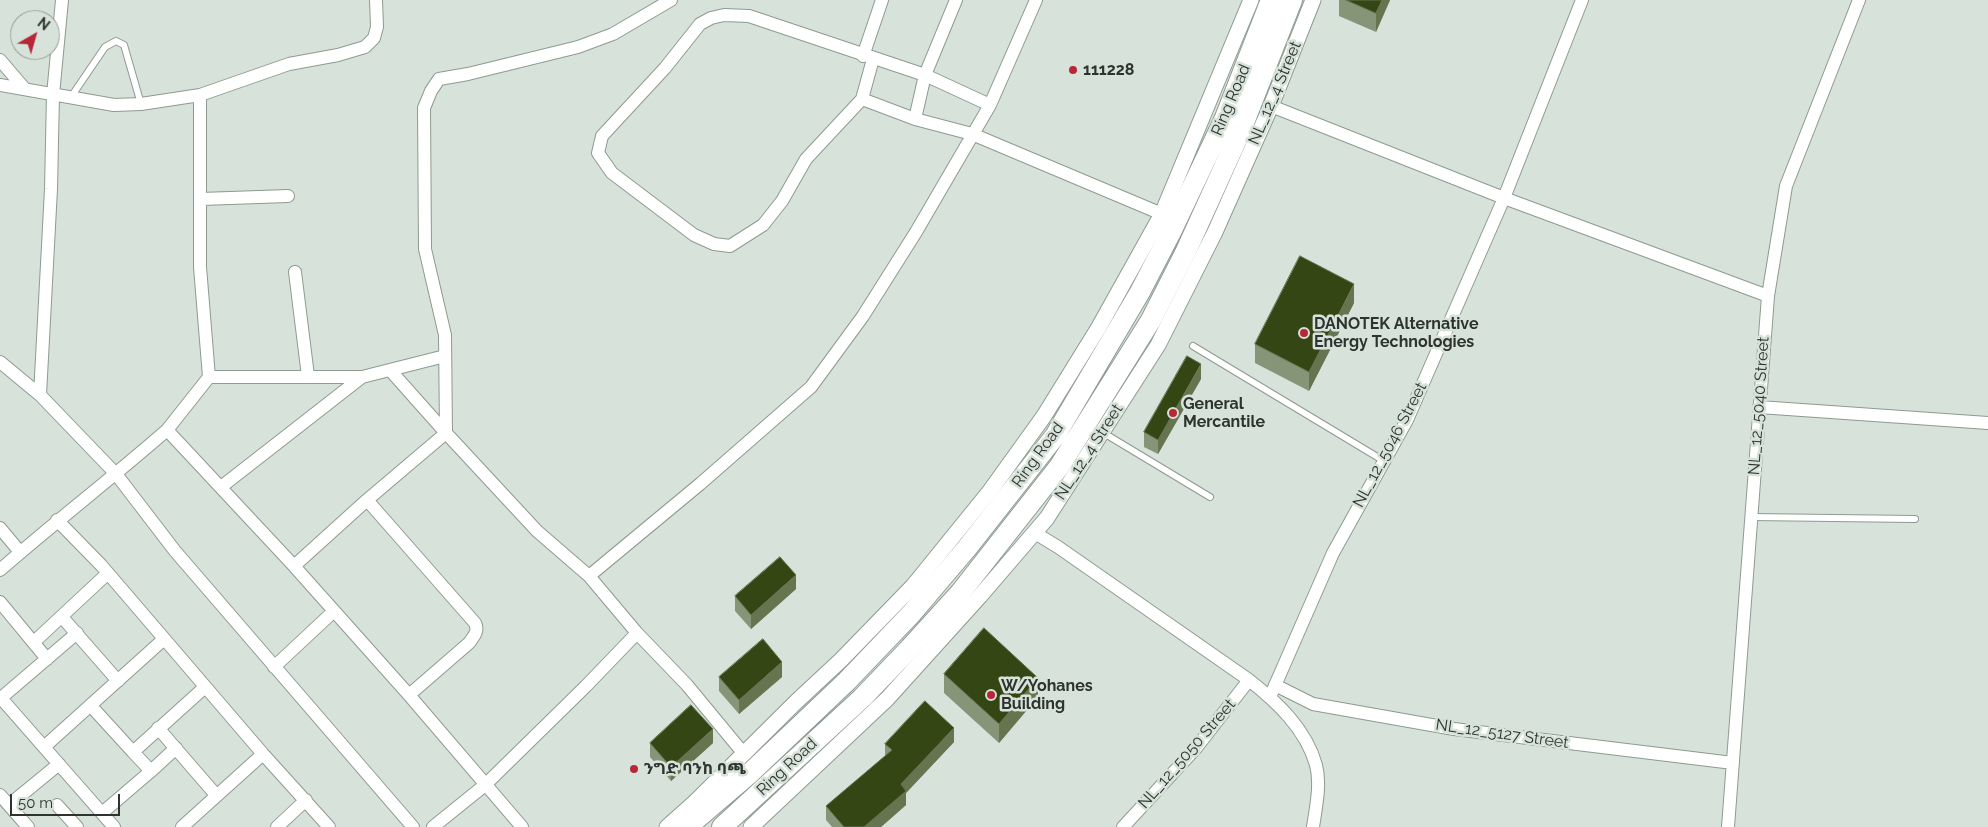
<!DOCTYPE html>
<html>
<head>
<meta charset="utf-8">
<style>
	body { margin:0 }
	#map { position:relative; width:1988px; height:827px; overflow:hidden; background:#d7e3da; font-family:Raleway,sans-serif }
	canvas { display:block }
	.north { position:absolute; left:10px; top:10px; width:50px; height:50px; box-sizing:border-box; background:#d7e3da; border:1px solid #939d96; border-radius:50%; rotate:38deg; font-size:14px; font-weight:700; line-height:20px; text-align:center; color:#2e332f }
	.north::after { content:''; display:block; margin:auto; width:18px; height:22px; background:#b82738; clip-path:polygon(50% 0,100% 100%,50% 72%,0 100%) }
	.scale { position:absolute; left:10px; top:794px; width:110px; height:22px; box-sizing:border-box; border:2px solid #2e332f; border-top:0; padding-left:6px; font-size:15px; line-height:18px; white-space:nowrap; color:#2e332f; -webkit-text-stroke:4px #d7e3da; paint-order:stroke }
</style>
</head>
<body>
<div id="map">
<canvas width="1988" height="827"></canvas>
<div class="north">N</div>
<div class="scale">50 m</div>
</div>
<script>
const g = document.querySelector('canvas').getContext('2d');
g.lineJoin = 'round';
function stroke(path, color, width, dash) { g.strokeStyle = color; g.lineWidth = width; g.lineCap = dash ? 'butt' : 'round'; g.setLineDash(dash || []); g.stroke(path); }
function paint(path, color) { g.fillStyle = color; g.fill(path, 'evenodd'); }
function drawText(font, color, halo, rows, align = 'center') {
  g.font = font + ' Raleway,"Noto Sans Ethiopic",sans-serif'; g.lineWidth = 5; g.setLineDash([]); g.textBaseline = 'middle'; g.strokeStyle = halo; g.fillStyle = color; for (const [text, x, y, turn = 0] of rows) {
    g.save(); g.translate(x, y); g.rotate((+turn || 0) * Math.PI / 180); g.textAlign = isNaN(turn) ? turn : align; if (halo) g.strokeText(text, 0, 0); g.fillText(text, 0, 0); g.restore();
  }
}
const service = new Path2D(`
	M71,97L105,47L116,41L124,45L141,104
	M1193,346L1384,461
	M1102,432L1210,497
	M1751,517L1915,519`);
const minor = new Path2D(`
	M863,56L882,0
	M873,59L862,99L806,159L782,201L763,225L730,246L714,244L694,235L612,173L598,153L602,136L665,68L700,24L711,18L724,15L749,16L925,75L990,105
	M0,60L24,88
	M0,85L114,105L141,104L200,95L289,64L338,55L365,47L374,38L377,27L376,0
	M200,95V267L209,377
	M862,99L915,119L972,134L1162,214
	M1271,106L1504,198L1768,296
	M915,119L925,75L956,0
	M201,199L288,196
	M295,272L308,376
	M0,362L40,395L116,474L175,551L413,827
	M390,370L446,433L537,531L589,576
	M40,395L51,189L53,95L62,0
	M1759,407L1988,423
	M167,430L209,377H362L445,356
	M221,487L362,377
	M57,520L101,565L263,754L329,827
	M0,528L20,552
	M1035,533L1058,547L1249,680C1277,702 1306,729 1316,765C1321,784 1316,807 1313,827
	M294,566L367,500
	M0,570C55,522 112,478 167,430L294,566L409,695L522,827
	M0,602L47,659
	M62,617L118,681
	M34,642L108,573
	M274,667L334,611
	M1275,685L1313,704L1454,729L1733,763
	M409,695L469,643C474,636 479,631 475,623L367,500L446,433L445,335L425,249L424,108L431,91L439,79L468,74L578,47L613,34L671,0
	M0,697L114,827
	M1270,697L1333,553L1407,420L1504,198L1582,0
	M1,698L77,633
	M91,706L133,752
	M158,728L216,795
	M44,747L164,639
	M744,754L687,685L637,633L589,576L700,484L811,387L863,316L916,232L990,105L1036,0
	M151,771L176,748
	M0,795L28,827
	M9,805L59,764
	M57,805L77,827
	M102,813L151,771L133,752L205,687
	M182,827L263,754
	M277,827L306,800
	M433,827L485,785L586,686L637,633
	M1123,827L1196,748L1249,680
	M1728,827L1768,296L1786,186L1859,0`);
const tertiary = new Path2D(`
	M667,827L695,802L797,701L841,660L913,586L990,491L1044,416L1099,327L1162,214L1251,0
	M751,827L887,699L980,596L1047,518L1158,345L1215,232L1271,106L1313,0`);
const trunk = new Path2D(`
	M687,827L748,775L847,681L911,614L967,548L1055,436L1140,292L1171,232L1225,118L1271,0
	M722,827L862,698L910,648L960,593L1059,467L1151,320L1186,251L1241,130L1292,0`);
stroke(service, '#8e9a91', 8);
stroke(minor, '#8e9a91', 14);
stroke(tertiary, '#8e9a91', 17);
stroke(trunk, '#8e9a91', 22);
stroke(service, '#fff', 6);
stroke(minor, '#fff', 12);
stroke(tertiary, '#fff', 15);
stroke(trunk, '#fff', 20);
paint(new Path2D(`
	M1339,0H1390L1376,32L1339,16Z
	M1354,303L1309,391L1255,363V344Z
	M1201,379L1158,454L1144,447V432Z
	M796,589L751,629L735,611V596Z
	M944,674L1038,697L999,743L944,693Z
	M719,677H782L739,714L719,691Z
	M954,742L906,793V805L881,827H832L826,820V806L885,756V744Z
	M650,743H713L671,781L650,757Z`), '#869478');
paint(new Path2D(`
	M1382,0H1390L1376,32V13Z
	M1354,284V303L1309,391V372Z
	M1201,364V379L1158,454V440Z
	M796,575V589L751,629V615Z
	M782,662V677L739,714V700Z
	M1038,678V697L999,743V724Z
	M954,728V742L906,793V805L881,827H864L901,784Z
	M713,729V743L671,781V767Z`), '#667550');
const building = new Path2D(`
	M1346,0H1382L1376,13Z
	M1300,256L1354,284L1309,372L1255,344Z
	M1187,356L1201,364L1158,440L1144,432Z
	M780,557L796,575L751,615L735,596Z
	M984,628L1038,678L999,724L944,674Z
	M763,639L782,662L739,700L719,677Z
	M925,701L954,728L901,784L906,791L864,827H844L826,806L892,750L885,744Z
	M691,705L713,729L671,767L650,743Z`);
paint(building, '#354615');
stroke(building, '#667550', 1);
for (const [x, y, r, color] of [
	[1073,70,5,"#b82738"],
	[1304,333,5,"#b82738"],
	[1173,413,5,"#b82738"],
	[991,695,5,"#b82738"],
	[634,769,5,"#b82738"]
]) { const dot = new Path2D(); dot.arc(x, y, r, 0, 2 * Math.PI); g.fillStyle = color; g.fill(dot); stroke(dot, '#d7e3da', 2); }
drawText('bold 16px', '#2e332f', '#d7e3da', [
	["111228",1083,70],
	["DANOTEK Alternative",1314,324],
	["Energy Technologies",1314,342],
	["General",1183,404],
	["Mercantile",1183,422],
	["W/Yohanes",1001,686],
	["Building",1001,704],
	["ንግድ ባንከ ባጫ",644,769]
], 'left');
drawText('16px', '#2e332f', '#d7e3da', [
	["NL_12_4 Street",1275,93,-67],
	["Ring Road",1231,100,-67],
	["NL_12_5040 Street",1759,406,-86],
	["NL_12_5046 Street",1390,445,-62],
	["NL_12_4 Street",1089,452,-57],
	["Ring Road",1038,455,-54],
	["NL_12_5127 Street",1502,734,8],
	["NL_12_5050 Street",1187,754,-49],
	["Ring Road",787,767,-43]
]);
</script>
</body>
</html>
